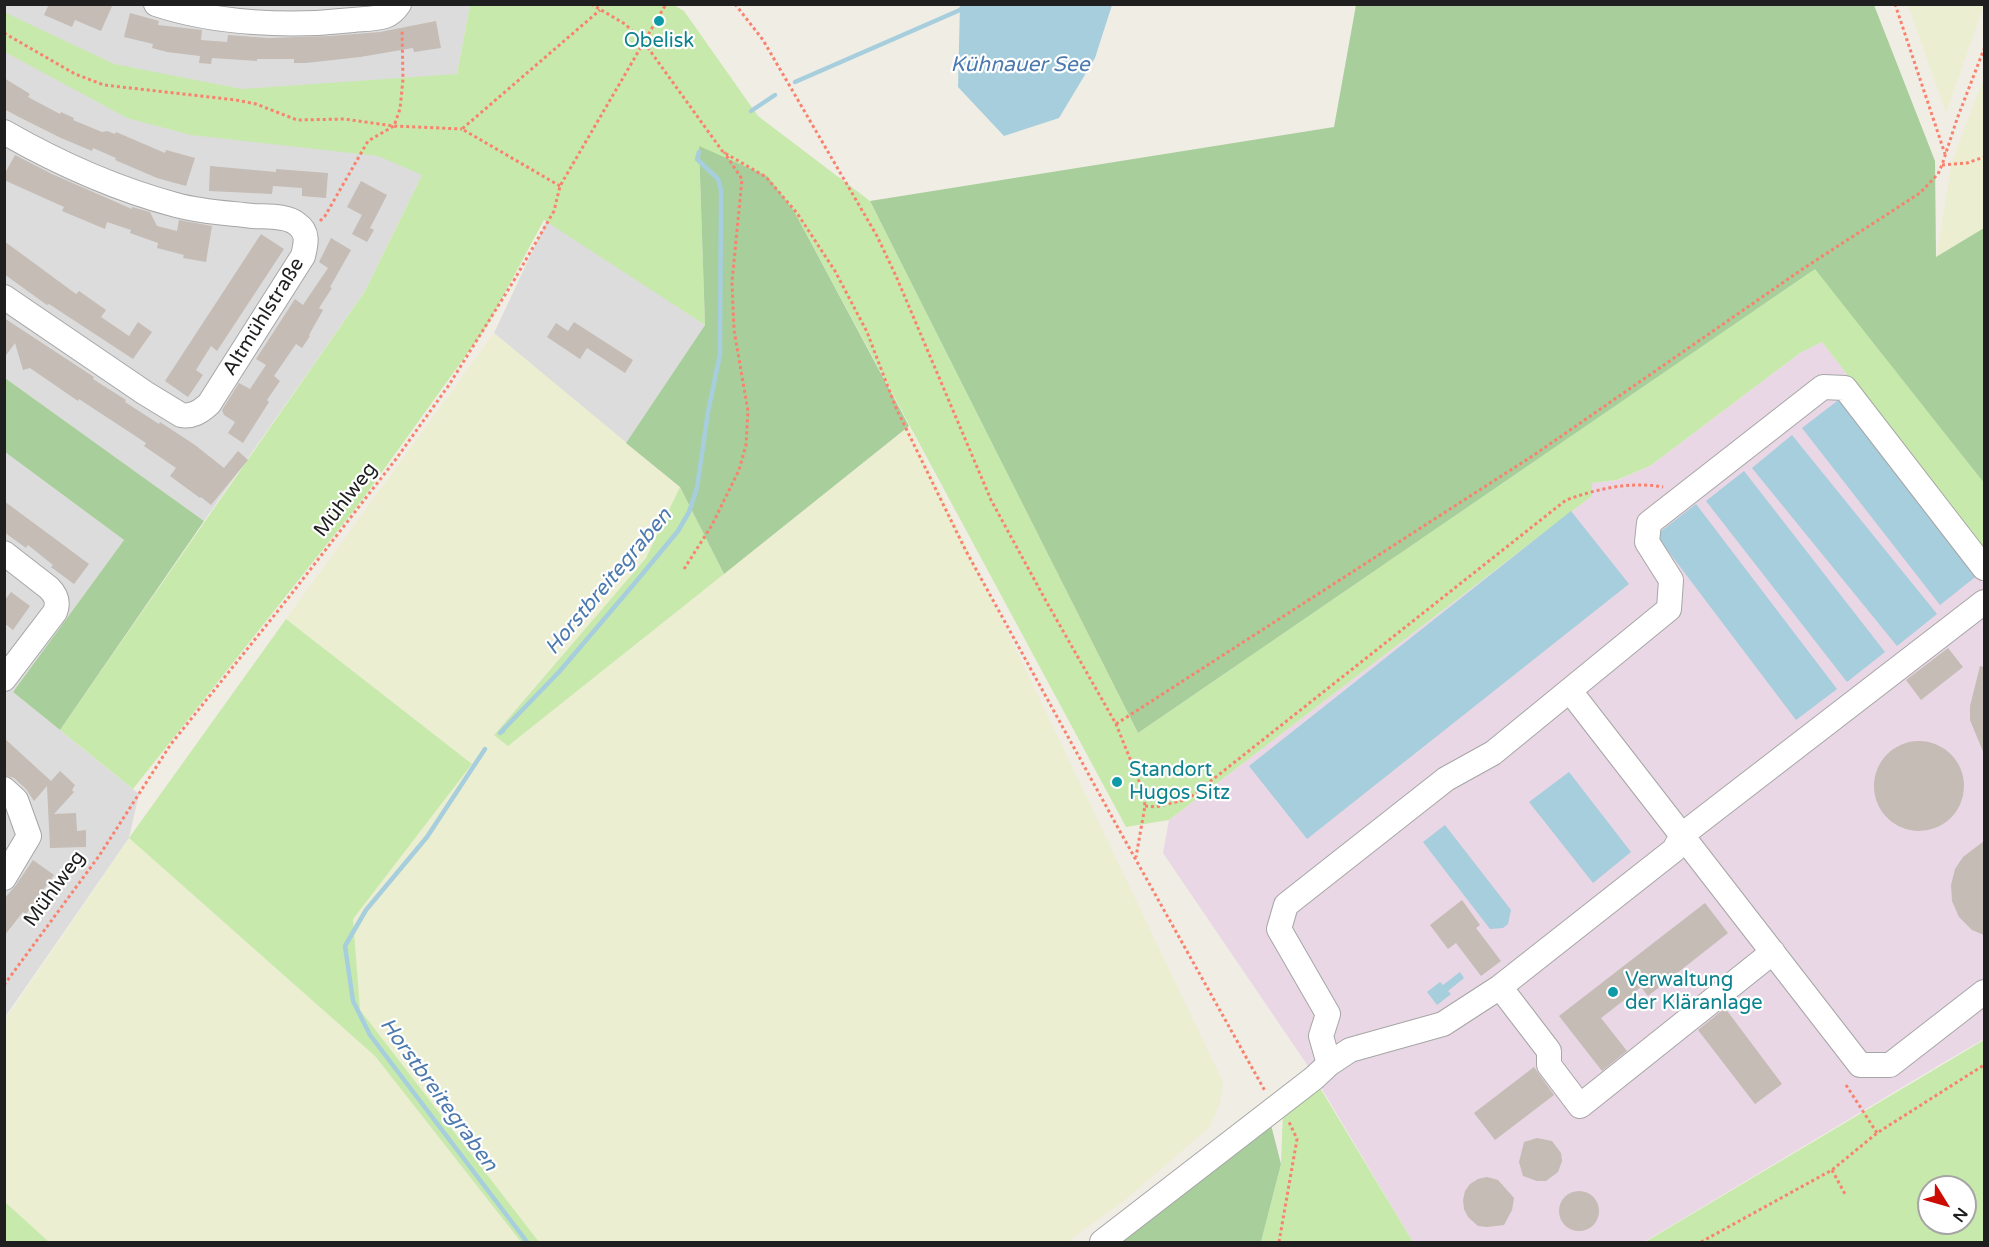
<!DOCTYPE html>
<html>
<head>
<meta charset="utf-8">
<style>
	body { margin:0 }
	#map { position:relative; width:1989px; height:1247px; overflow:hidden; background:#f0ede5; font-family:"Varela Round",sans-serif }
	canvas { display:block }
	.frame { position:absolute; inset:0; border:6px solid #1f1f1f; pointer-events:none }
	.north { position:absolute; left:1917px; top:1175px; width:60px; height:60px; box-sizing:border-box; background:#fff; border:2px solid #a5a5a5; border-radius:50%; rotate:127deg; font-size:16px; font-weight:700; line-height:24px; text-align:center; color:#1f1f1f }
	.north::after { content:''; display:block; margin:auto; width:21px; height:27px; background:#cc0b03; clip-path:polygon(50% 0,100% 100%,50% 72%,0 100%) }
</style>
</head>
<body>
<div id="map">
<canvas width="1989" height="1247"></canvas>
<div class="frame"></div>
<div class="north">N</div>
</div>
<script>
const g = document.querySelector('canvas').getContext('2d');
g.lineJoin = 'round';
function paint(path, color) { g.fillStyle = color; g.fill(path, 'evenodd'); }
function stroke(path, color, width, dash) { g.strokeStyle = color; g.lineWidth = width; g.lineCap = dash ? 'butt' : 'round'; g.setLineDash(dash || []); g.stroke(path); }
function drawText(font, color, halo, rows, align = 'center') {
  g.font = font + ' "Varela Round",sans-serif'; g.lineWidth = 4.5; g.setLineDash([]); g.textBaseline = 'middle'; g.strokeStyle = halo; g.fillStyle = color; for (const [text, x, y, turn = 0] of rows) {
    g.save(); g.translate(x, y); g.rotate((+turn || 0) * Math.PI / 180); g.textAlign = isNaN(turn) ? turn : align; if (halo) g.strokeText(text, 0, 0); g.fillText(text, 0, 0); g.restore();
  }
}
paint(new Path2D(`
	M5,5H470L457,74L422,175L365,291L204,521L5,378Z
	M548,218L705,325L626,443L494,333Z
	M5,452L124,540L13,692L139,794L129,838L5,1017Z`), '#dddcdc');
paint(new Path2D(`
	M1822,342L1984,548V1039L1941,1064L1644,1242H1413L1310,1069L1163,853L1169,820L1592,496V483L1618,480L1650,466L1800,353Z`), '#e9d7e5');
paint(new Path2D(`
	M1908,5H1984L1946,113Z
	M1984,78V228L1936,258L1952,161Z
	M494,333L680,487L646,558L494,734L508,746L909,426L1223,1082L1220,1103L1209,1128L1125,1200L1067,1242H539L359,1010L353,919L472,764L286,619Z
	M129,838L375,1056L521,1242H49L5,1202V1020Z`), '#ebeed1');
paint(new Path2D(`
	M470,5H674L684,11L758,116L870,201L1138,733L1816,268L1984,483V551L1822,342L1800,353L1650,466L1617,480L1592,483V496L1169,820L1126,827L794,211L699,146L705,325L544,220L487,326L362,500L133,789L60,730L365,291L422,175L378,156L191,135L127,118L5,52L4,12L114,64L242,89L457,74Z
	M680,487L724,574L508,746L494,735L646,558Z
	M286,619L472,764L353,919L360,1010L539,1242H521L375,1056L129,838Z
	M1984,1040V1242H1645ZM1929,1187H1965V1223H1929Z
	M1314,1078L1413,1242H1261L1281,1164L1283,1110Z
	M5,1202L49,1242H5Z`), '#c8e9ac');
paint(new Path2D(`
	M1356,5H1874L1935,161L1936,257L1984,228V483L1815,269L1138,733L870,201L1334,127Z
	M699,146L767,176L794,211L909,426L724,574L680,487L626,443L705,325Z
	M5,378L204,521L60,730L13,692L124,540L5,452Z
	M1270,1121L1281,1164L1261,1242H1116Z`), '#a8ce9b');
paint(new Path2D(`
	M960,5V4L1112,5L1095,58L1059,118L1004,136L958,87Z
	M1841,398L1979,574L1940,605L1802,428Z
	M1792,435L1937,614L1897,646L1752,468Z
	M1744,471L1885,652L1847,682L1706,501Z
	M1696,504L1837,689L1796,720L1656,535Z
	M1571,511L1629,584L1307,839L1249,766Z
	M1569,772L1631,852L1593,883L1529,802Z
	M1445,825L1511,910L1508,924L1503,928L1490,929L1423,842Z
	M1460,972L1464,978L1448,991L1451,994L1437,1005L1427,992L1440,982L1443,985Z`), '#a6cedd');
stroke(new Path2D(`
	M795,82L960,10L966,4
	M751,111L775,95
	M503,731L500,733L559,672L634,584L678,531L689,512L697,488L708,412L720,354L721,190L718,179L697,159L699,152
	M485,749L427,837L366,910L345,946L353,1001L370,1035L527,1242`), '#a6cedd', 4.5);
paint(new Path2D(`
	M49,4H113L101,31L75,20L72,27L44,15Z
	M130,13L159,21L158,25L202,30L201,40L227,42L228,35L268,38L330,36L380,32L436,21L441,48L414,52L413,48L360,57L306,63H294V59H257V61L212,58L211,64L199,63L200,56L167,52L152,48L153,44L124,37Z
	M4,78L30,94L28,97L60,114L61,112L74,118L73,120L102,132L107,131L115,134L116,132L165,153L166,150L195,158L186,186L157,178L115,160L116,158L93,148L92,151L61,138L17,116L4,109Z
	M15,155L52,174L132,209V207L150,212L157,226L177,231L179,220L212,226L206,262L183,258L184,255L157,248L158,243L130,233L131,230L107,222L105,229L62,211L64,207L4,180V175Z
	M210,166L276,172V169L328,173L326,198L302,196V188L273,186L272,194L209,191Z
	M361,181L387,195L370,228L374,230L367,242L352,234L362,215L347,207Z
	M261,234L284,249L217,351L211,346L196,370L203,375L188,397L165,381Z
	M331,238L351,250L330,287L332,288L319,308L323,310L309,335L310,336L302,348L296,344L274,376L280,381L267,400L269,402L243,443L228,433L235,422L224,415L222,410L239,383L250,389L266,365L256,359L295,299L303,305L328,268L319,262Z
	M4,241L76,294L79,291L106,310L101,317L129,336L138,322L152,332L133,359L49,304L47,305L4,274Z
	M4,318L94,377L93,379L126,400L125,402L159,424L160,422L195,445L224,468L238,451L248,460L211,505L201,497L200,498L170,476L176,468L144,446L146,443L79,399L78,401L30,368L23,370L15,343L4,358Z
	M574,322L633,360L625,373L587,348L580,359L547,337L556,323L568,331Z
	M4,501L89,564L74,584L51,567L53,565L28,545L26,548L4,532Z
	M11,592L30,606L13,630L4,623V601Z
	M1948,648L1963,667L1921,700L1906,680Z
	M1980,666L1984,667V754L1970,720V706Z
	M4,738L51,781L60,771L75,785L72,790L74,792L54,814L76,813L77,831L86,830V847L50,848L47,786L34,801L26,789L14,778L4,775Z
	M1874 786a45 45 0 1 1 90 0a45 45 0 1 1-90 0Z
	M1984,841V935L1972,930L1959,917L1952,901L1951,885L1955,869L1963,857Z
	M33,860L54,875L26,914L23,912L4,936V899L16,885Z
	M1462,900L1480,925L1476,928L1501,961L1481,976L1456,943L1448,949L1430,925Z
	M1705,903L1728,933L1648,996L1641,987L1601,1018L1627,1051L1602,1071L1559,1016Z
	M1725,1008L1782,1084L1755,1104L1698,1030Z
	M1534,1067L1554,1095L1495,1140L1474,1113Z
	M1537,1138L1552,1141L1561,1153L1562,1161L1558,1172L1546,1181H1537L1523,1176L1519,1162L1524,1142Z
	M1487,1177L1498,1180L1514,1198L1512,1210L1504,1225L1487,1227L1478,1226L1468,1217L1464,1209L1463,1200L1465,1191L1470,1184L1478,1179Z
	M1559 1211a20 20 0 1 1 40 0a20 20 0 1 1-40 0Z`), '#c4bcb5');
const minor = new Path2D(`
	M156,4C216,24 291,27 353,20C363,19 376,19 385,16C391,14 395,10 399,4
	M4,132C58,163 116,189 176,205C201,212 228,213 253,216C267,217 286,215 297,224C309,232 306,244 303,256L209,404C200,412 192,417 181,415L145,393L4,297
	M4,553L49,588C56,595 59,602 55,612L4,679
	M1570,691L1860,1065H1890L1984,992
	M4,789L16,800L29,836L4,878
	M1500,987L1549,1051V1065L1580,1106L1773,952
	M1329,1064L1321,1036L1328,1014L1279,929L1286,905L1446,779L1493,753L1669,609L1671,580L1647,542L1649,523L1823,387L1845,388L1984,568
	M1102,1242L1314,1078L1329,1064L1350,1050L1443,1024L1500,987L1674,850L1682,835L1984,602`);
stroke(minor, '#a6a6a6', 26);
stroke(new Path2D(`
	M591,4L625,24L643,41L723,152L766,177L797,213L835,271L867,332L896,408L966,551L1117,826L1265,1091
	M735,4L763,40L877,236L896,276L991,500L1046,601L1116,724L1143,791L1145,806L1136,857
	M1895,4L1945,154
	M4,33L75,74L104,85L236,100L256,104L297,120L344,119L394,126L462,129
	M1942,165L1967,163L1984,157
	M560,186L462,129L600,10
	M320,221L325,216L368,141L394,126L400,109L403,79L402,29
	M684,569L712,525L739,470L746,445L748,411L734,330L732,282L742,179L724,152
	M1116,724L1534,455L1804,268L1920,193L1938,174L1942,165L1957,119L1984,49
	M1145,806L1156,807L1188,799L1566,500C1597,489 1630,481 1663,487
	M4,985L99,856L171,744L289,597L396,459L449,385L513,282L554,211L560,186L666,4
	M1846,1085L1877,1133
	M1832,1170L1845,1194
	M1279,1242L1297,1139L1289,1122
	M1701,1242L1832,1170L1877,1133L1984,1065`), '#f8826e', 3, [3, 3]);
stroke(minor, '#fff', 24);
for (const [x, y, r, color] of [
	[659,21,6,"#0f9aa8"],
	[1117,782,6,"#0f9aa8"],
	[1613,992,6,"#0f9aa8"]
]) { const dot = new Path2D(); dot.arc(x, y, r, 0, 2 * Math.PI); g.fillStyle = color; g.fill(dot); stroke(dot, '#fff', 2); }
drawText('20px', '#0d838f', '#fff', [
	["Obelisk",659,42,"center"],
	["Standort",1129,771],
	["Hugos Sitz",1129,794],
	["Verwaltung",1625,981],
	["der Kläranlage",1625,1004]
], 'left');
drawText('20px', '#1f1f1f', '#fff', [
	["Altmühlstraße",264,317,-58],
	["Mühlweg",346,500,-52],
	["Mühlweg",55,889,-54]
]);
drawText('italic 21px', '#4c79ae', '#fff', [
	["Kühnauer See",1020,65],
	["Horstbreitegraben",609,582,-50],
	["Horstbreitegraben",438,1095,54]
]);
</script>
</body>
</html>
